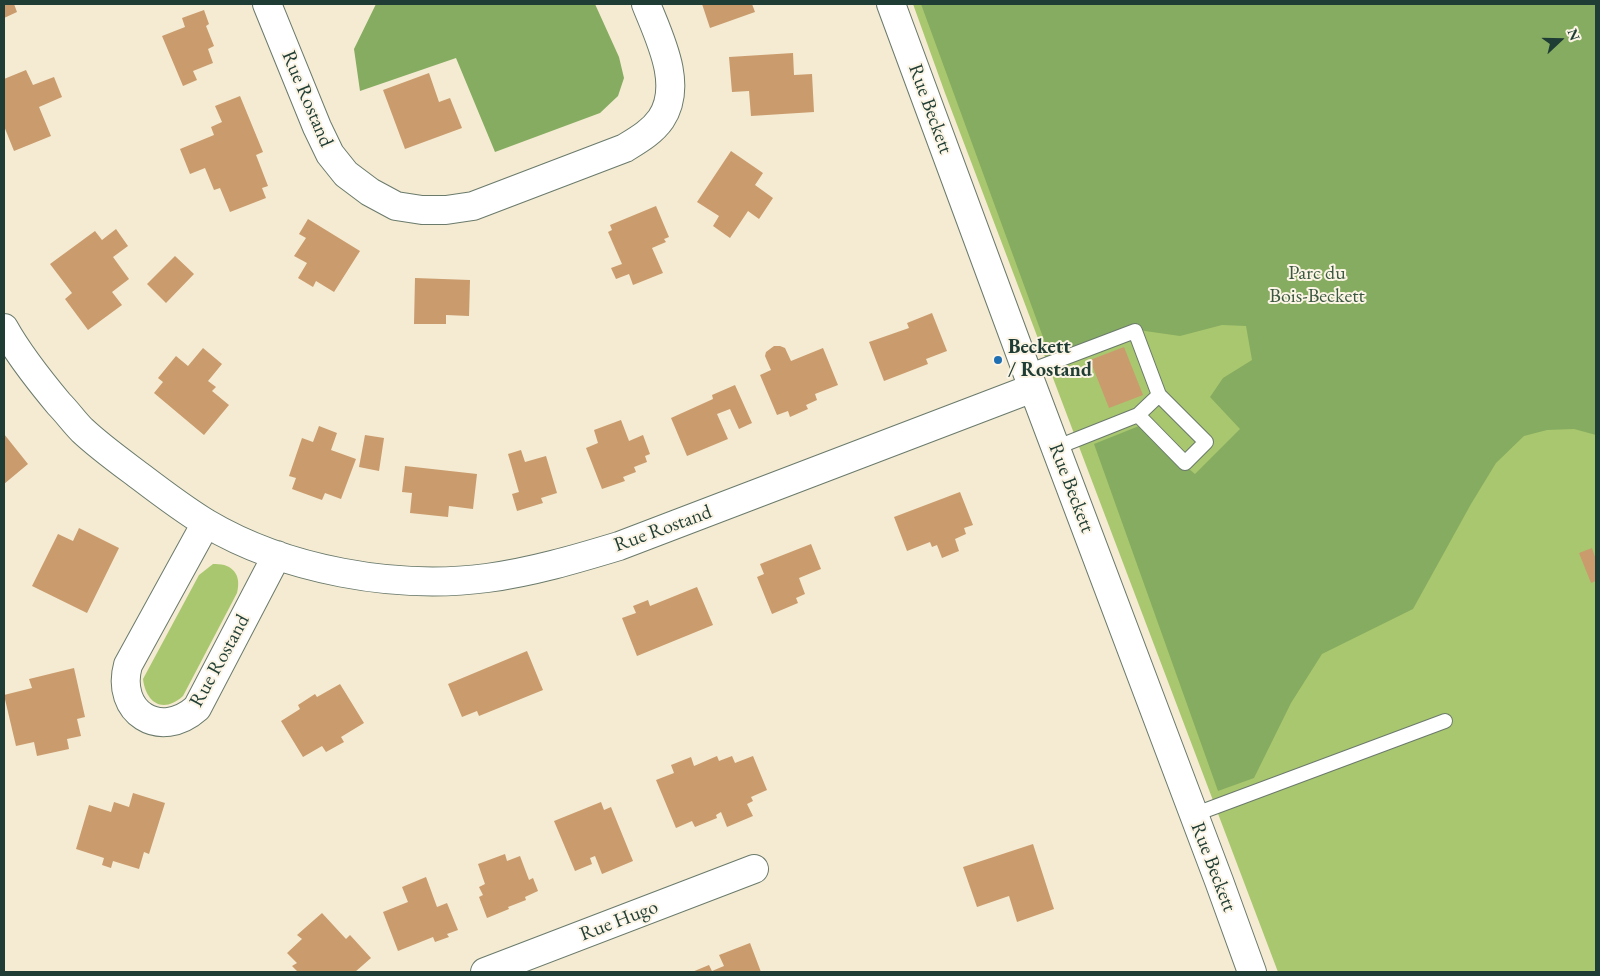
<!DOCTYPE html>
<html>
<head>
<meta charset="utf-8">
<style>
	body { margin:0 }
	#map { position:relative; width:1600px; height:976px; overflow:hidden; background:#f4ebd2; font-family:"EB Garamond",serif }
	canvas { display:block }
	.frame { position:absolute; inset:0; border:5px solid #1f3d34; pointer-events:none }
	.north { position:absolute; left:1535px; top:15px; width:50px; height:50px; -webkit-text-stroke:4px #fcf5e5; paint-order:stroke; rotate:69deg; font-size:14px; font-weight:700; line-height:20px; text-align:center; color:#1f3d34 }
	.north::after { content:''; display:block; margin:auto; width:18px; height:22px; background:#1f3d34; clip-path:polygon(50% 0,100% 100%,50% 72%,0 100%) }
</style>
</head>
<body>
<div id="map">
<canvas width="1600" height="976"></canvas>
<div class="frame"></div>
<div class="north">N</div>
</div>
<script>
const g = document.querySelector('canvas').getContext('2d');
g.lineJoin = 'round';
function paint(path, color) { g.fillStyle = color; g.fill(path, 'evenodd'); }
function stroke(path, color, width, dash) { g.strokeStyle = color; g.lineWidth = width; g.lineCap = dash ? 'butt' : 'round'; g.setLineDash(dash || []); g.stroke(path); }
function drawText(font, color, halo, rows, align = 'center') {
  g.font = font + ' "EB Garamond",serif'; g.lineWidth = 4; g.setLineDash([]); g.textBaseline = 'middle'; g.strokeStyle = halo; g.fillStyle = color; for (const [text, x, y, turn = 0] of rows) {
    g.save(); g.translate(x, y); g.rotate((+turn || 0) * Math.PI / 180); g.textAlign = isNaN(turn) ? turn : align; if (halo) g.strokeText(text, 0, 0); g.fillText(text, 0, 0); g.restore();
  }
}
paint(new Path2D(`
	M913,4H1596V972H1278L945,93Z
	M213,564C232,563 242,574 237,593L183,696C163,714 146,703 143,679L199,575Z`), '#a9c76e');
paint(new Path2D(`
	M376,4H482L487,5L492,4H595L619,57L624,78L618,96L600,113L495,152L456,58L360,91L354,49Z
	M921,4H1596V435L1574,429L1547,430L1524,436L1496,463L1471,504L1413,609L1322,654L1291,703L1254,778L1218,791L1094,444L1139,426L1195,474L1240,429L1210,397L1223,378L1252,360L1246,326L1222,325L1180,336L1131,329L1051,359Z`), '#86ac61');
paint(new Path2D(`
	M4,4H14L17,12L4,18Z
	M702,4H752L755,12L710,28Z
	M204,10L209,24L206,26L214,46L208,49L213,63L193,71L197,80L183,86L162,36L185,27L182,18Z
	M793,53L794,75L812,74L814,112L751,116L749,91L732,92L729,57Z
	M26,70L33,85L54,77L62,97L39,107L51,136L14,151L4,126V79Z
	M429,73L439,102L450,98L462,128L405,149L383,90Z
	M240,96L263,152L256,155L268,186L262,188L266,198L230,212L220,188L214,190L205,168L190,174L180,149L214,135L211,127L222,122L215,106Z
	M731,151L763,173L755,185L773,198L759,219L748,211L730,238L713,226L719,216L697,202Z
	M656,206L669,237L664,239L666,242L652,248L663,273L633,285L629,274L616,279L611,268L622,264L608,232L612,230L610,225Z
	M308,219L360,251L334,292L316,281L313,287L298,278L307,263L294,256L306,238L299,234Z
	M116,229L128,246L113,257L129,279L112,292L122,305L88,330L65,299L72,293L50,264L95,231L102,240Z
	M175,256L194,274L166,303L147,284Z
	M415,278L470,280L469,316L446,315V324H414Z
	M932,313L947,351L926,359L928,364L884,381L869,342L909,328L907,323Z
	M774,346H780L785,348L791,361L823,348L838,385L815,394L817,400L806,405L808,409L790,417L788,411L777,415L760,375L771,370L765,356L766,352Z
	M1124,347L1143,395L1109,408L1090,360Z
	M203,348L222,364L208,381L216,387L212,391L229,405L204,435L154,393L163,382L158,378L176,356L188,366Z
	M735,385L752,423L739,429L730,409L717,414L728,439L687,456L671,418L713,399L712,395Z
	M621,420L629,441L643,435L650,454L645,456L647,462L634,467L636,472L623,477L625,481L602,489L586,448L598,443L594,430Z
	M319,426L337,433L331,450L356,459L341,499L325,493L322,500L292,489L296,478L289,476L302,438L313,442Z
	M4,434L28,464L4,484Z
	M365,435L384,438L379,471L359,467Z
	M521,450L525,462L546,456L557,493L541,498L543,503L517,511L512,494L519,492L508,454Z
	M405,466L477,474L473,509L449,506L448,517L410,513L412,493L402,492Z
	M960,492L973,525L964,528L966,534L955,539L959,551L942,558L937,545L932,547L930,542L907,551L894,517Z
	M79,528L119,548L87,613L32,586L58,534L73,541Z
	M811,544L821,569L799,578L805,594L796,598L798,603L772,614L757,577L764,574L760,564Z
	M1592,548L1596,560V581L1591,583L1579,553Z
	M697,587L713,625L637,656L622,618L636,613L633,606L648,600L650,606Z
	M527,651L543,690L479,716L477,711L462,717L448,684Z
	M74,668L85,717L77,719L81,736L67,739L69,749L37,756L34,742L16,746L4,695L32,688L29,679Z
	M340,684L364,723L341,737L344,742L326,752L322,746L303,757L281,721L300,709L298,705L315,694L317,697Z
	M717,756L719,761L732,756L735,763L753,756L767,790L751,797L753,801L747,804L753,816L727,827L721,812L716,815L717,818L695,827L692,821L676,828L656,780L674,773L671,765L691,757L694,766Z
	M133,793L165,803L149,854L144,852L139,869L113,861L111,868L102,865L104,858L76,849L89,805L111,812L114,802L129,807Z
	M601,802L604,810L611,807L633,861L602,874L595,856L590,858L592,864L575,871L554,821Z
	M1033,844L1054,909L1017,922L1009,896L977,907L963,867Z
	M505,854L507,861L520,856L529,880L533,878L538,891L525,897L526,900L508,907L509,909L487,918L479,897L483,895L479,887L485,884L478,864Z
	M426,877L437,907L447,903L458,930L447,934L449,937L435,942L433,937L398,951L383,912L408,902L402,887Z
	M322,913L346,939L350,935L371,958L355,972H298L292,966L297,963L287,953L302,939L297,935Z
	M750,943L761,972H692L709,965L712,971L724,966L719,955Z`), '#ca9b6d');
const lane = new Path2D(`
	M1027,372L1135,331L1159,395L1206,442L1185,463L1138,415L1055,448
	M1138,415L1159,395
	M1193,815L1445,721`);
const street = new Path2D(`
	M267,4L317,127L330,154L346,174L370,192L396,206L422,210H446L473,206L625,148C638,140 652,132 661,119C684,85 659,37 646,4
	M891,4L1027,372L1219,881L1252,972
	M4,328C19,355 39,380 59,404C67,412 74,422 82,430C100,447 121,462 141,477C162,493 183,509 206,523C285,570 396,590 487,578C532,572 576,559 619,546L1033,388
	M206,523L128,665C115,712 160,741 197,708L277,555
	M485,972L754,869`);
stroke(lane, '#6a7a6b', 16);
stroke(street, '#6a7a6b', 30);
stroke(lane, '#fff', 14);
stroke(street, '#fff', 28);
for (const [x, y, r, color] of [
	[998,360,5,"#1f6fb2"]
]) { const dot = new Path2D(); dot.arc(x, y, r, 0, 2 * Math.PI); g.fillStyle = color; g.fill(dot); stroke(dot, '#fcf5e5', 2); }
drawText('20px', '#1f3d34', '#fcf5e5', [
	["Rue Rostand",307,99,67],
	["Rue Beckett",930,109,70],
	["Rue Beckett",1071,488,69],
	["Rue Rostand",663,529,-20],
	["Rue Rostand",220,661,-61],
	["Rue Beckett",1213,867,69],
	["Rue Hugo",619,921,-21]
]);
drawText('20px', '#3b5940', '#fcf5e5', [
	["Parc du",1317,274],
	["Bois-Beckett",1317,297]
]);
drawText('bold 20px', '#1f3d34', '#fcf5e5', [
	["Beckett",1008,348],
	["/ Rostand",1008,371]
], 'left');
</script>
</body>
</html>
